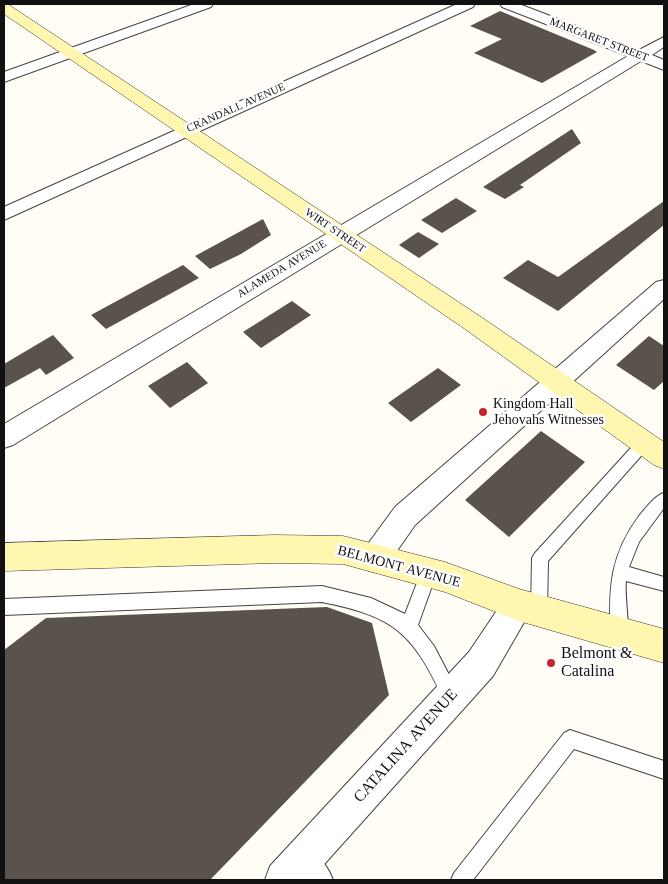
<!DOCTYPE html>
<html>
<head>
<meta charset="utf-8">
<style>
	body { margin:0 }
	#map { position:relative; width:668px; height:884px; overflow:hidden; background:#fffdf5; font-family:"Times New Roman",serif }
	canvas { display:block }
	.frame { position:absolute; inset:0; border:5px solid #111; pointer-events:none }
</style>
</head>
<body>
<div id="map">
<canvas width="668" height="884"></canvas>
<div class="frame"></div>
</div>
<script>
const g = document.querySelector('canvas').getContext('2d');
g.lineJoin = 'round';
function paint(path, color) { g.fillStyle = color; g.fill(path, 'evenodd'); }
function stroke(path, color, width, dash) { g.strokeStyle = color; g.lineWidth = width; g.lineCap = dash ? 'butt' : 'round'; g.setLineDash(dash || []); g.stroke(path); }
function drawText(font, color, halo, rows, align = 'center') {
  g.font = font + ' "Times New Roman",serif'; g.lineWidth = 5; g.setLineDash([]); g.textBaseline = 'middle'; g.strokeStyle = halo; g.fillStyle = color; for (const [text, x, y, turn = 0] of rows) {
    g.save(); g.translate(x, y); g.rotate((+turn || 0) * Math.PI / 180); g.textAlign = isNaN(turn) ? turn : align; if (halo) g.strokeText(text, 0, 0); g.fillText(text, 0, 0); g.restore();
  }
}
paint(new Path2D(`
	M500,11L594,50L597,52L542,83L474,53L502,39L470,26Z
	M572,129L581,143L520,185L524,187L505,199L483,187Z
	M456,198L477,211L442,233L421,220Z
	M664,201V225L558,311L503,278L528,260L558,277Z
	M263,219L271,235L241,254L210,269L195,256Z
	M418,232L439,244L419,258L399,245Z
	M183,265L199,278L106,329L91,315Z
	M292,301L311,315L261,348L243,332Z
	M53,335L74,358L46,375L40,368L4,388V364Z
	M649,336L664,346V381L654,390L616,365Z
	M187,362L208,383L170,408L148,386Z
	M438,368L461,385L411,422L388,403Z
	M541,431L585,462L509,537L465,500Z
	M327,607L372,623L389,695L210,880H4V650L46,618Z`), '#5a524d');
const service = new Path2D(`
	M644,437L649,439L651,443L649,447L548,561L547,610L545,616L539,618L533,616L531,610L532,558L535,553L639,439Z
	M664,493V508L639,542L629,567L664,577V591L626,581C624,598 631,624 625,639L619,641L613,639L611,633C608,587 611,554 639,516C646,508 654,496 664,493Z
	M429,565L435,567L437,572L418,625L434,646L457,690L460,696L457,702L451,705L445,702C413,634 397,617 322,602L4,615V599L322,586L371,598L405,614L423,567Z
	M570,730L664,761V779L574,749L473,880H451L454,873L564,733Z
	M305,847C317,852 329,868 333,880H310L295,857L298,850Z`);
const minor = new Path2D(`
	M194,4H213L211,7L4,82V72Z
	M457,4H475L473,7L4,220V207Z
	M500,4H519L639,50L664,37V47L652,55L664,60V70L641,61L13,445L4,448V424L628,56L502,7Z
	M664,280V299L415,525L385,568L375,572L365,568L360,558L365,548L395,507L656,282Z
	M519,590L530,594L534,605L493,676L310,880H265L270,866L469,652L508,594Z`);
const secondary = new Path2D(`
	M4,4L9,5L481,317L664,442V469L654,465L465,329L4,14Z
	M275,535L343,536L445,562L519,589L664,629V663L519,621L445,592L343,564L275,563L4,571V543Z`);
stroke(service, '#444', 2);
stroke(minor, '#444', 2);
stroke(secondary, '#333', 1);
paint(service, '#fff');
paint(minor, '#fff');
paint(secondary, '#fff6b0');
for (const [x, y, r, color] of [
	[483,412,5,"#c4262e"],
	[551,663,5,"#c4262e"]
]) { const dot = new Path2D(); dot.arc(x, y, r, 0, 2 * Math.PI); g.fillStyle = color; g.fill(dot); stroke(dot, '#fff', 2); }
drawText('11px', '#111', '#fff', [
	["MARGARET STREET",599,40,21],
	["CRANDALL AVENUE",236,108,-24],
	["WIRT STREET",335,231,34],
	["ALAMEDA AVENUE",282,269,-31]
]);
drawText('14px', '#111', '#fff', [
	["Kingdom Hall",493,404],
	["Jehovahs Witnesses",493,420]
], 'left');
drawText('14px', '#111', '#fff', [
	["BELMONT AVENUE",399,567,15]
]);
drawText('16px', '#111', '#fff', [
	["Belmont &",561,654],
	["Catalina",561,672]
], 'left');
drawText('16px', '#111', '#fff', [
	["CATALINA AVENUE",406,746,-48]
]);
</script>
</body>
</html>
